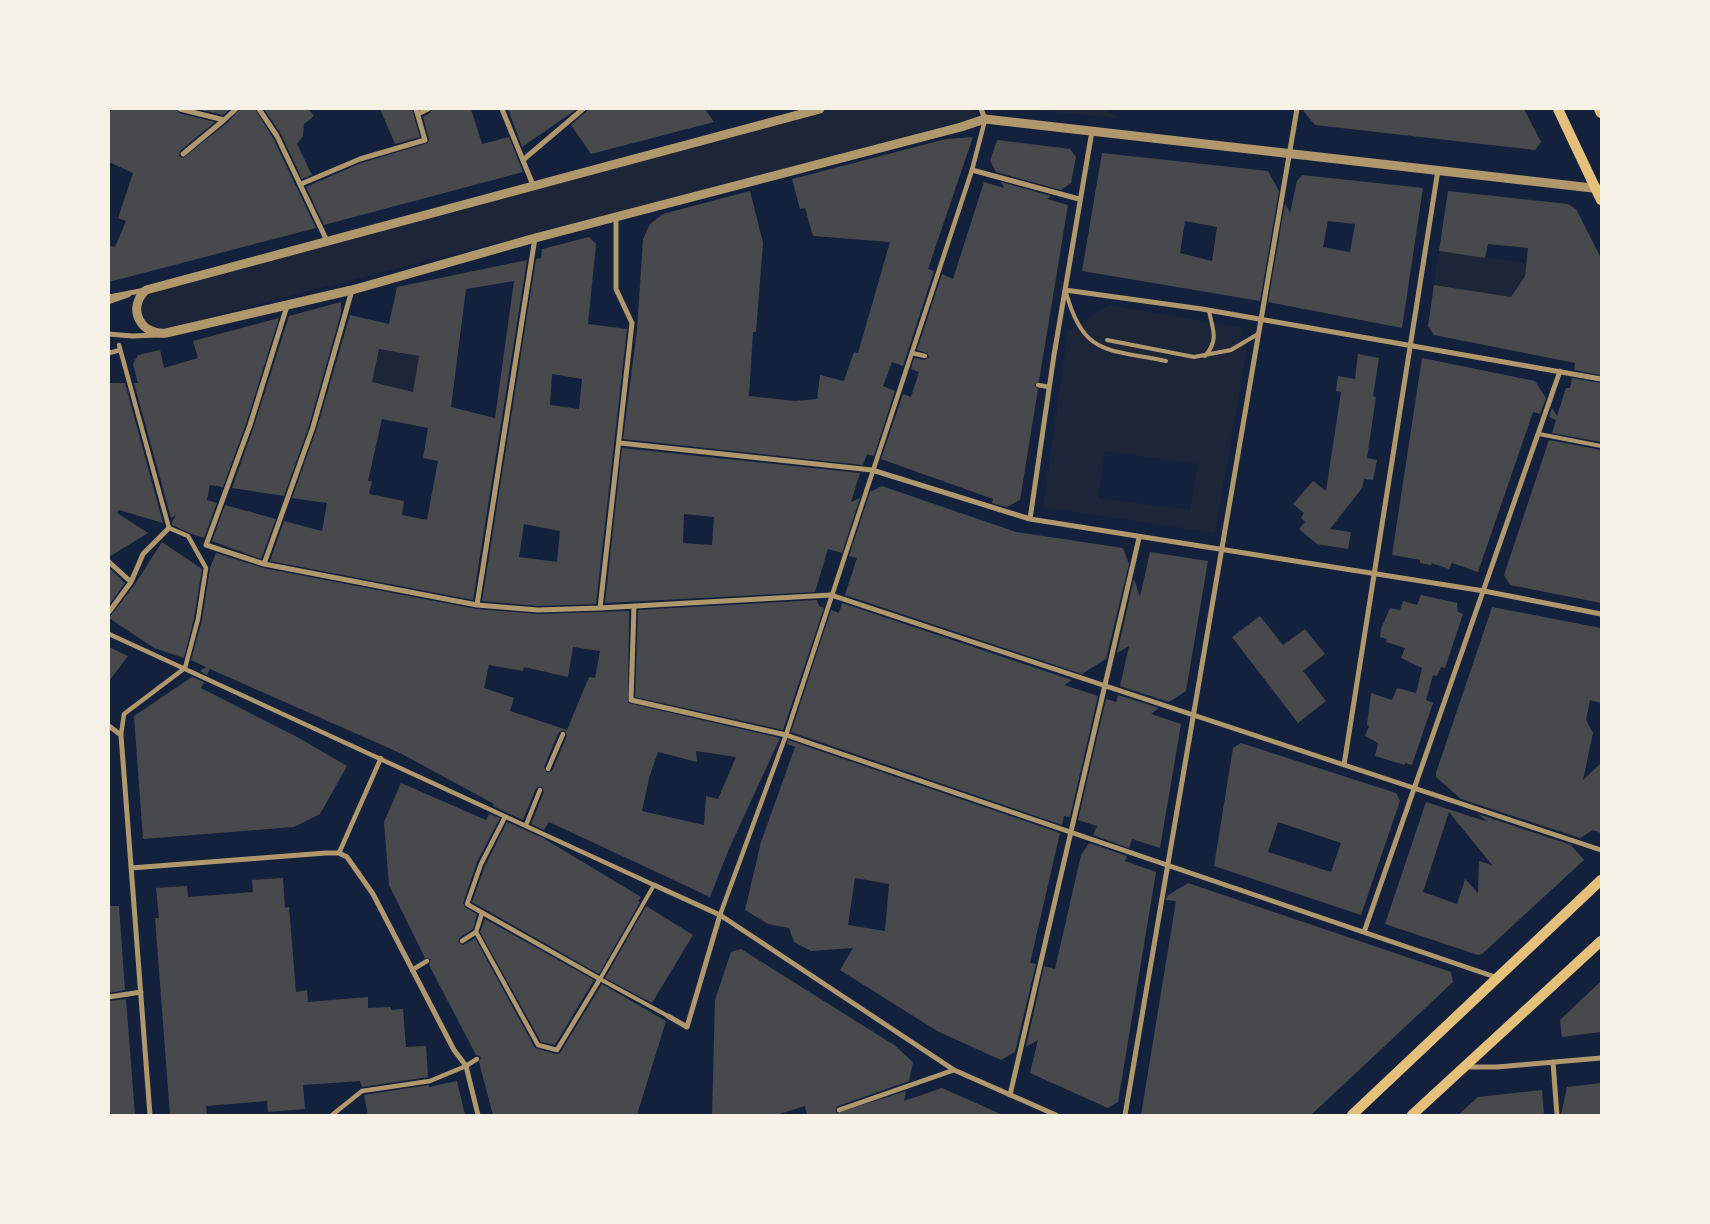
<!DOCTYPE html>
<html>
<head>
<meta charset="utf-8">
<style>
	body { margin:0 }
	#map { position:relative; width:1710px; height:1224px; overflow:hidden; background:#14213d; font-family:Lato,sans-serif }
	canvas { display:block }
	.frame { position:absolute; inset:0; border:110px solid #f6f1e7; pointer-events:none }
</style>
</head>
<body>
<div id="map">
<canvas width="1710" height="1224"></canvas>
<div class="frame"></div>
</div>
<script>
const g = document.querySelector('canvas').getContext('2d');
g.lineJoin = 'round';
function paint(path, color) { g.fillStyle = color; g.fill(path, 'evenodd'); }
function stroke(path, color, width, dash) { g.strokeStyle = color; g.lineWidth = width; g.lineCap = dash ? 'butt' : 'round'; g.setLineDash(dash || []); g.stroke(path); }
paint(new Path2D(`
	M835,109H973L977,117L768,173L162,329L154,328L142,317C140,306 142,299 152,292L526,189Z
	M1023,109H1104L1118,117L1116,118Z
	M1439,251L1526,263L1525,276L1510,297L1434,285Z
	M1109,305L1242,328L1247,348L1215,533L1043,507L1068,331ZM1105,451L1198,464L1190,510L1098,498Z
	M379,349L419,356L413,392L372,382Z`), '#1d2539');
paint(new Path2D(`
	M109,109H176L179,113L215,122L180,151L179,156L183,158L227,123L240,109H255L273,138L316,228L109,282V245L115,247L126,221L118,218L133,173L109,162Z
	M197,109H230L223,115Z
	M264,109H308L314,116L304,124L303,136L297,144L312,175L302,179L281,134Z
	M380,109H412L420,137L395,144Z
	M432,109H471L482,144L509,137L523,172L324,225L306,187L361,163L428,143L429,139L423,117L430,113Z
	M508,109H577L522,147Z
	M589,109H705L714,122L591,154L571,125Z
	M1302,109H1524L1541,142L1535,150L1315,125Z
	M973,137L928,269L934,271L903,366L892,362L883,386L895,391L874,456L867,454L863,465L623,439L637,330L643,239L650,224L663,214L750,191L763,243L756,332H753L749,396L795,401L817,399L820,375L844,381L854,352L858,353L890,242L813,236L805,208L800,209L792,179L946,139Z
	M997,140L1070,149L1076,157L1071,183L1061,190L996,172L990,161Z
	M1102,153L1268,171L1279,191L1260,301L1082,271ZM1185,221L1217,227L1212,261L1180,253Z
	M1302,175L1423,188L1402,328L1268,302L1285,203L1290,213L1297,181ZM1328,221L1355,224L1350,252L1323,247Z
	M984,182L1004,188L1001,182L1051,196L1047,199L1068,205L1039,381L1034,385L1038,389L1020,500L1007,507L992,503L993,499L881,459L903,394L911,397L919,372L911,369L914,358L925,360L929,357L927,353L917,350L942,274L953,279Z
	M1448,191L1568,204L1576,209L1601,258V375L1574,370L1575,363L1434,335L1428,326L1434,285L1511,297L1525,276L1528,248L1488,244L1485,258L1439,251Z
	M589,237L596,244L588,324L627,329L596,604L538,606L482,601L536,259L541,258L542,249ZM552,374L582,379L579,409L550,405ZM524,524L560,531L557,562L519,557Z
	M527,260L473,600L270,561L284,521L322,531L327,503L292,498L317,428L350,315L389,324L397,287ZM514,281L495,418L451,407L466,289ZM379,349L419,356L413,392L372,382ZM382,419L428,428L423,458L438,461L427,520L402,515L404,501L369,494L372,481H368Z
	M341,302V313L309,426L284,496L232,488L254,426L289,316Z
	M279,318L246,424L223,487L210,485L207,500L217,503L204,538L192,534L172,525V522L176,515L171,518L134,383H138L133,364L138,355L160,350L164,368L198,358L193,341Z
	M1358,354L1379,358L1373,396L1376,397L1367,458L1377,460L1373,480L1364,479L1362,488L1330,529L1351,532L1348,549L1317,544L1299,529L1305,522L1301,518L1304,513L1293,504L1313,481L1326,491L1341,392L1336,391L1338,376L1355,379Z
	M1422,358L1535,381L1546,398L1540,414L1533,412L1478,572L1452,563L1449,569L1432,563L1431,565L1420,563V560L1392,555Z
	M1572,378L1601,383V442L1552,433L1556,420L1549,417L1552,408L1557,416L1566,388H1570Z
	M109,383H125L163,523L119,510L117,513L148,533L109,557Z
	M1549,440L1601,450V603L1510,585L1504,575Z
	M622,448L860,473L851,502L860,498L842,553L828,549L815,592L605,603ZM684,514L714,517L712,545L683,543Z
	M882,486L1016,532L1123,548L1129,564L1106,659L1082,674L845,595L857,558L849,556L870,492Z
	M225,505L276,519L261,559L212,541Z
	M162,542L202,569L194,618L184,658L154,648L109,618L135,584Z
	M1150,552L1208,561L1186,691L1169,702L1120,686L1129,646L1117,653L1134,579L1140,597Z
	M216,553L263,568L476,609L538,614L629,611L628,703L780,738L728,851L710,897L549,822L544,830L531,824L544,792L542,786L536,788L523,820L493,806L494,804L400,753L210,669L207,675L200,671L206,667L191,660L202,620L210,568ZM573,647L600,651L595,678L589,677L567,730L510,711L514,698L484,688L489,665L523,671L524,667L568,677ZM564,730L567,736L552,771L547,773L544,767L559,732ZM696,751L736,757L718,799L706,796L704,825L642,811L649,778L658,752L697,762Z
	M109,568L125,583L109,605Z
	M1421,595L1457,603L1458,612L1463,614L1445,668L1441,667L1437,676L1433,675L1426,700L1433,703L1412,765L1405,763V765L1375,756L1378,743L1365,736L1369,726L1367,725L1371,693L1392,700L1397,688L1416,693L1422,668L1401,658L1405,648L1386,642L1387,639L1380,637L1381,629L1390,608L1400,610L1403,601L1417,605Z
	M817,600L819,606L824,608L783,730L635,697L638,610Z
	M842,603L1072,680L1064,685L1098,696L1070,817L1064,816L1062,825L791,732L831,610L839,613Z
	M1492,607L1601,628V703L1590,700L1586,720L1593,733L1583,780L1601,763V833L1593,830L1580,838L1461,799L1436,777V773Z
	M1260,616L1283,645L1305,629L1325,654L1303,671L1326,701L1298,723L1232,637Z
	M109,647L128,656L109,681Z
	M192,677L204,682L201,688L299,738L347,766L320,814L294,827L143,839L134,716Z
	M1118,695L1159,708L1151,714L1181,724L1160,848L1132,839L1129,848L1093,835L1097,826L1078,820L1106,699L1116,702Z
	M788,740L1060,833L1030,963L1036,964L1015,1052L1001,1060L937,1031L840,970L853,948L811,951L794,942L789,928L768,924L745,910L761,842L795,747L787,744ZM855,878L889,884L885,931L848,925Z
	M1241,743L1396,793L1400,801L1361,915L1214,866L1233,748ZM1278,822L1341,843L1331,872L1268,852Z
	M401,783L486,820L489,814L500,818L477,862L463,903L465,907L477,914L473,929L459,938L458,942L463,945L475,938L535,1048L556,1054L560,1053L602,984L666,1021L637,1115H493L479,1062L481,1057L476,1055L429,965L431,959L425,958L389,885L384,822Z
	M1426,802L1488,822L1478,814L1571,845L1584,860L1482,954L1478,955L1385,924ZM1449,812L1492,865L1479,861L1478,893L1465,879L1457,904L1423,892Z
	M507,822L543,838L641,897L638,901L640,902L599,974L472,902L485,866Z
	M1089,843L1127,856L1125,861L1156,872L1118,1102L1108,1108L1030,1073L1038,1040L1026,1047L1044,966L1055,969L1081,855Z
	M283,878L285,908L289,907L296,992L307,990L308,1002L368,997V1008L391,1007V1010L403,1009L406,1047L426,1046L428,1077L362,1087L360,1081L303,1085L305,1109L268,1112L267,1101L206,1106L207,1115H170L155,918H159L156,888L187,886L188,897L215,895L253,892L252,880Z
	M1188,883L1451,972L1453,982L1311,1115H1141L1176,901L1166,900L1167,896Z
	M109,906H119L125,990L109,993Z
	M646,906L693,935L652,1003L605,978Z
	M485,919L594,980L555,1045L541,1042L480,932Z
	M741,949L894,1045L913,1062L909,1081L838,1106L835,1110L837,1113L906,1091L904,1101L942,1088L1003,1115H807L805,1106L776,1115H712L715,1000L731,952Z
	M1601,981V1032L1562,1037L1560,1020Z
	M126,999L135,1115H109V1001Z
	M457,1081L465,1115H368L364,1095L429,1085V1087Z
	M1601,1083V1115H1561L1567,1087Z
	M1542,1090L1544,1115H1458L1478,1097Z`), '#48494c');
stroke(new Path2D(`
	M1066,292C1083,357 1109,349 1166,361
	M109,302L129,295
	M1107,340L1194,357L1231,350L1258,334
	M1205,356C1219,340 1213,330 1209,311
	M1539,434L1601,446
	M654,885L600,979L668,1016`), '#b1986c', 4);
stroke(new Path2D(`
	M119,345L169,528L188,536L206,568L198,619L185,668L124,714L121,735
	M109,353L120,350
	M912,353L925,356
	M1038,385L1049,387
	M109,634L654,885
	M548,769L563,734
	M526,825L540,790
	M339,853L381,758
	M720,915L786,735L972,170L985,120
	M476,932L538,1045L557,1050L600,979L467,904L481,864L505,817
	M476,932L482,913
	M462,941L476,932
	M412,970L427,961
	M839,1110L954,1070
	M332,1115L362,1091L430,1081L466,1066L477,1059`), '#b1986c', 4.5);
stroke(new Path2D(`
	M180,109L224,120L236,109
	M259,109L277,136L327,241
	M502,109L533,185
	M981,109L985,119
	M418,114L428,109
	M183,154L224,120
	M523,160L583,109
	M972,170L1079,199
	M301,184L360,159L425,140L416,109
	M1065,290L1202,309L1601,379
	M109,297L145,290
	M287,306L250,425L206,545L264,564L477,605L538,610L600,608L831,595L1601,850
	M109,334L132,336L158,335
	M620,443L872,470L1030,519L1484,591L1601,614
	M1030,519L1054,355L1092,131
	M109,562L131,582
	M264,564L313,427L352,290
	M477,605L535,238
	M634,606L631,700L786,735L1498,978
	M600,608L632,323L616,289V217
	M109,612L131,582L143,554L169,528
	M109,726L121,735L150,1115
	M1344,765L1438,170
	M131,868L326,853H339L347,857L373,894L454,1050L466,1066L478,1115
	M654,885L720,915L954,1070L1056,1115
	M1364,932L1560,371
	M109,997L141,992
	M668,1016L687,1027L720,915
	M1553,1062L1557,1115
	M1467,1067H1497L1601,1058
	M1010,1095L1139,538
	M1125,1115L1297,109`), '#b1986c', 5);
stroke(new Path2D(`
	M820,109L146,290C126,308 141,336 166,333L352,290L535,238L961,127L985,119L1601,189`), '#b1986c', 9);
stroke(new Path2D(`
	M1558,109L1601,200
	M1599,109L1601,113
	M1352,1115L1601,880
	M1412,1115L1601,941`), '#e5c07b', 10);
</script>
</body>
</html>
